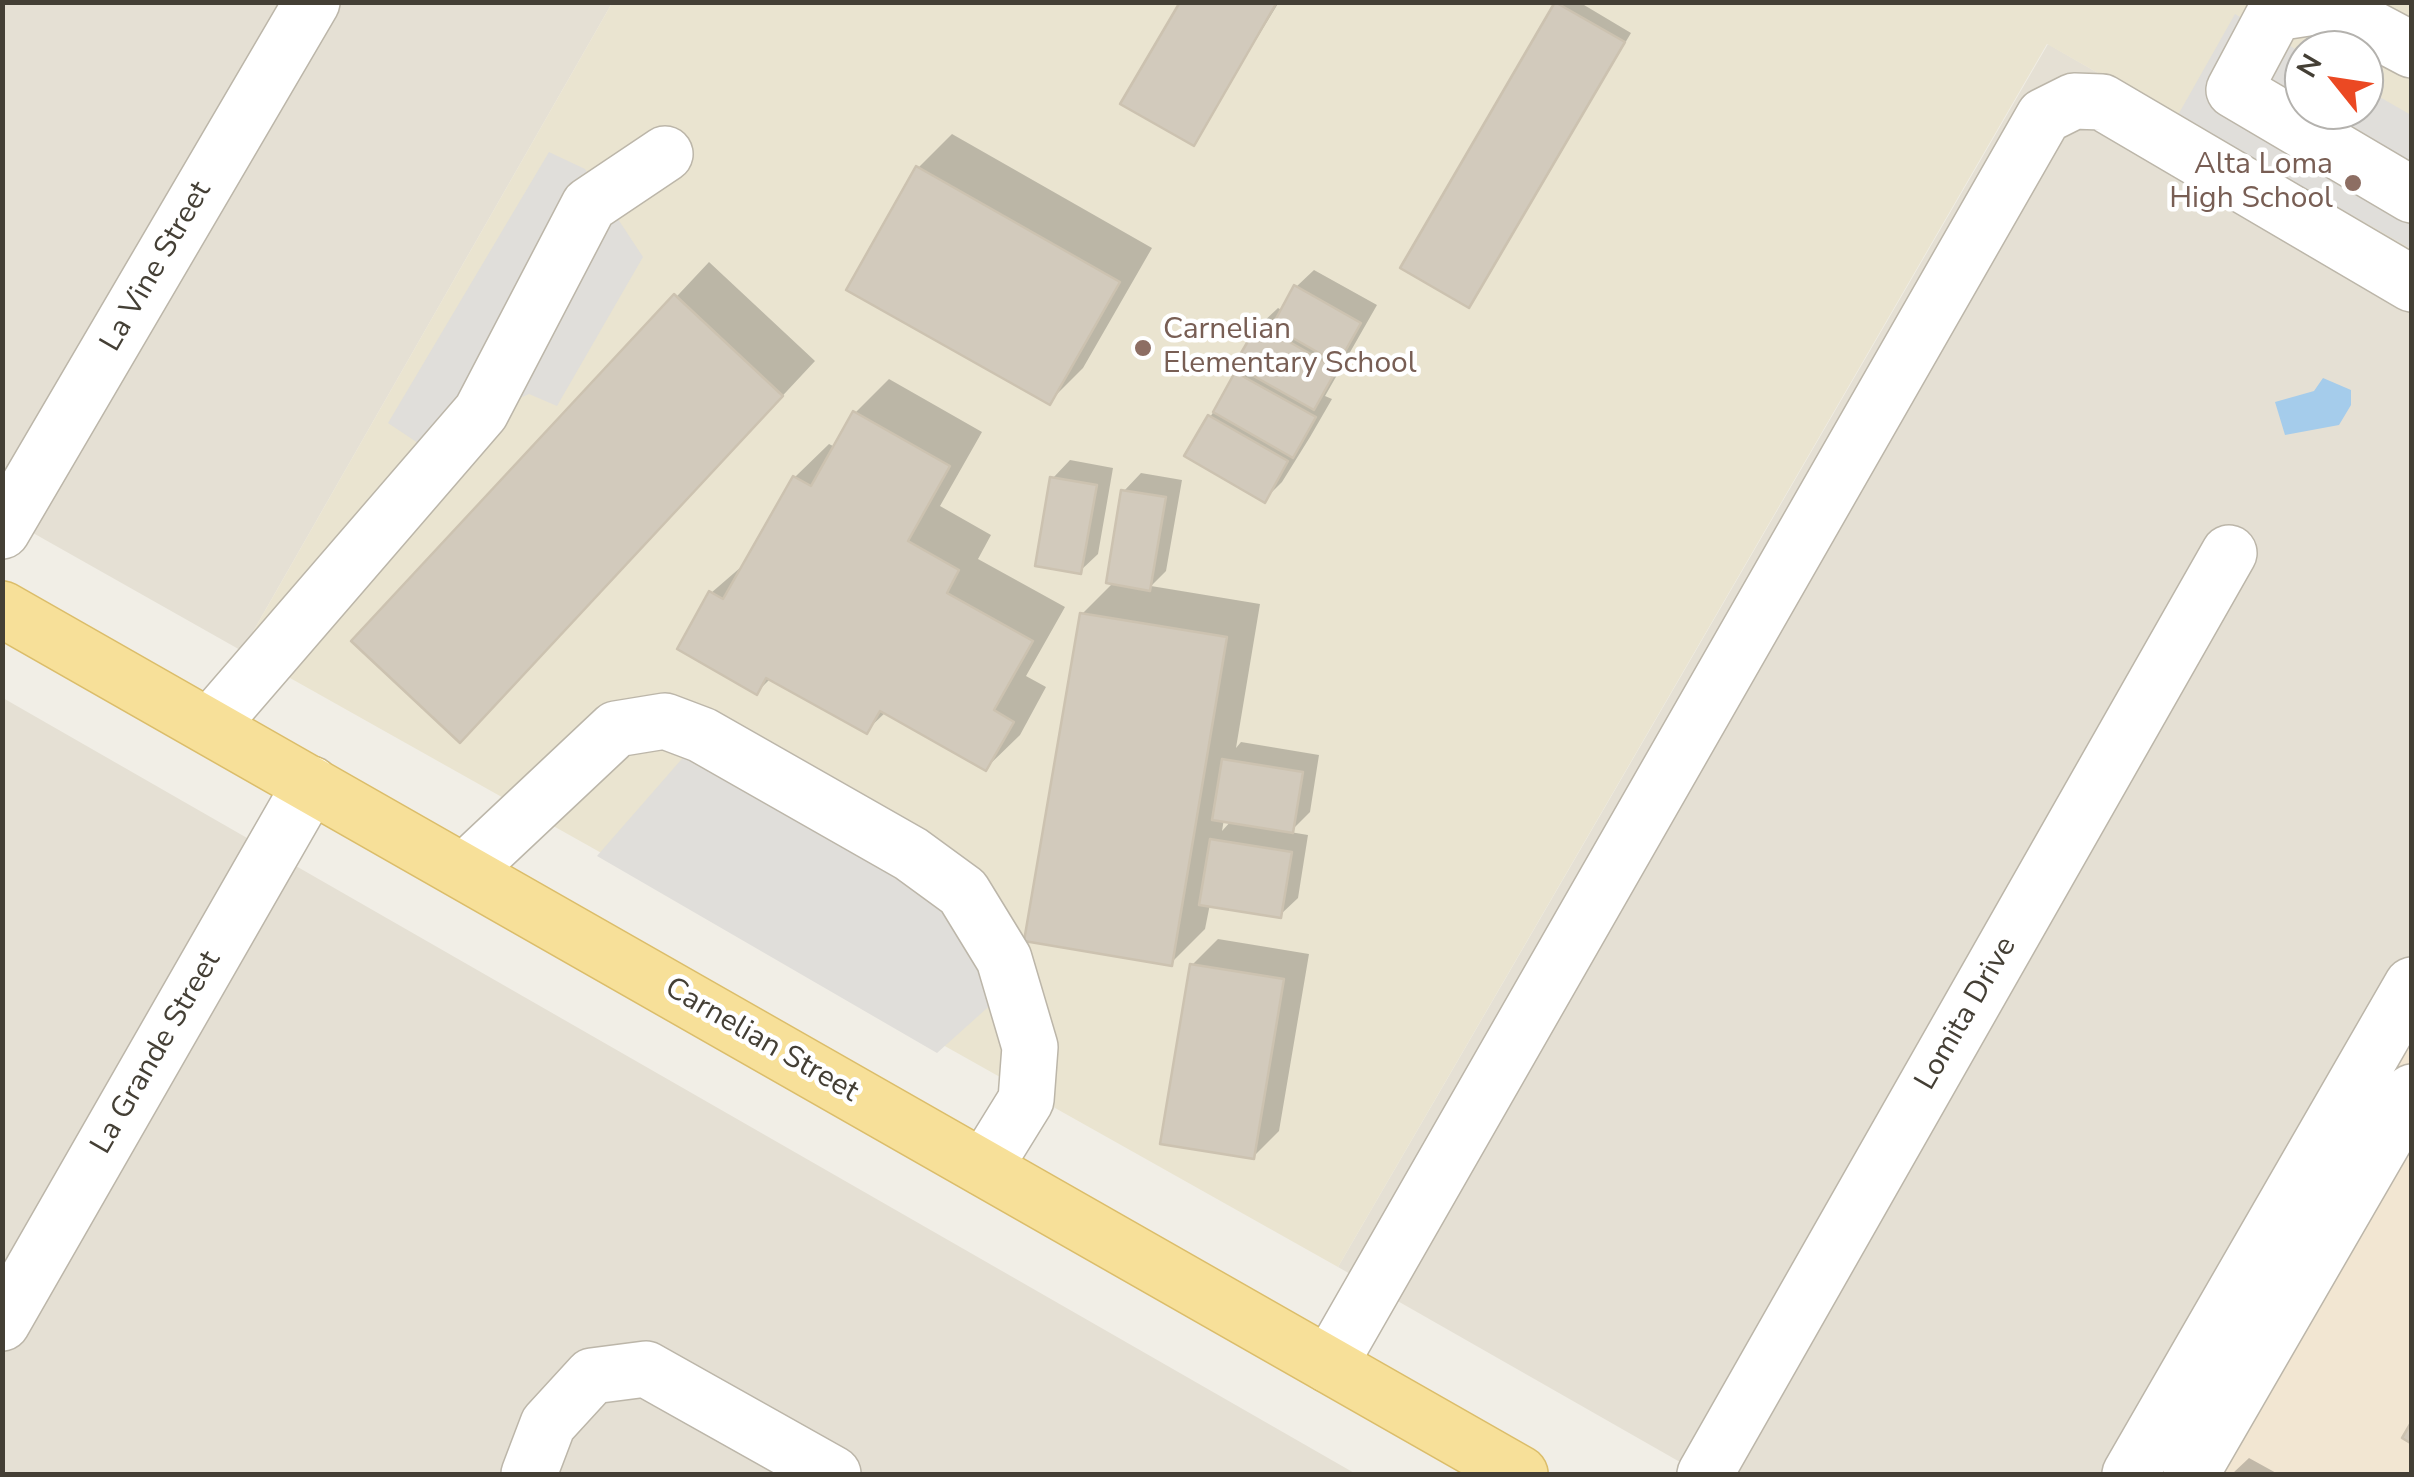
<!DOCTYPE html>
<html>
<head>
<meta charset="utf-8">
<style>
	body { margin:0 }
	#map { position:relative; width:2414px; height:1477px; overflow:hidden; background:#f1eee6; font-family:"Nunito Sans",sans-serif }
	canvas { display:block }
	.frame { position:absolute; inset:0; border:5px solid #443f35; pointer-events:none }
	.north { position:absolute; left:2284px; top:30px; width:100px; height:100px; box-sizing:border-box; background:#fff; border:2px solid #b4b2ae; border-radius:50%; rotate:300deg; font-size:28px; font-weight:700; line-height:40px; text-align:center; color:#443f35 }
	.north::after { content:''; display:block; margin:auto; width:35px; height:45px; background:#eb4923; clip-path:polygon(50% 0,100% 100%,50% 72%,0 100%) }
</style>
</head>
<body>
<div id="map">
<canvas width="2414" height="1477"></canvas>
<div class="frame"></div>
<div class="north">N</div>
</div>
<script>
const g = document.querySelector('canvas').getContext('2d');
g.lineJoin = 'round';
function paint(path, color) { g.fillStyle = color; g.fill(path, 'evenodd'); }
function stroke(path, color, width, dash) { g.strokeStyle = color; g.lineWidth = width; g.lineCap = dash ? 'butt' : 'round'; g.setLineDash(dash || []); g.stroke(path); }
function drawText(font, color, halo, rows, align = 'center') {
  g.font = font + ' "Nunito Sans",sans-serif'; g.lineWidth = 9; g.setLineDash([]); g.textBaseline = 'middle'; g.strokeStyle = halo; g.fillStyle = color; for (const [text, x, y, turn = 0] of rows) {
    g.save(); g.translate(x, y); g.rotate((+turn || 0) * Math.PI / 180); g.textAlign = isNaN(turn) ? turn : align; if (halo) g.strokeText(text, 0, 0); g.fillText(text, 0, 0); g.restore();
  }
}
paint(new Path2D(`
	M3,3H612L242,651L3,516Z
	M2048,44L2411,254V1029L2153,1474H1701L1338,1267Z
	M3,698L1356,1474H3Z`), '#e5e0d4');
paint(new Path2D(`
	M2411,1029V1474H2153Z`), '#f2e6d2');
paint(new Path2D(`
	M612,3H2411V251L2047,44L1338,1267L242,651ZM2304,50H2364V110H2304Z`), '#eae4d0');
paint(new Path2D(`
	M2235,14L2304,54V110H2364V88L2411,115V249L2178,115Z
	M549,152L585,169L643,257L557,406L529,394L418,443L388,423Z
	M694,745L947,890L996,1000L937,1053L597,856Z`), '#e0deda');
paint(new Path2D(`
	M2323,378L2351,390V405L2339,425L2285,435L2275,402L2314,391Z`), '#a5cceb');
paint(new Path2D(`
	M1183,2H1279L1193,143Z
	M1579,2L1631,33L1469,305L1404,267L1558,3Z
	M952,134L1152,248L1083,368L1049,402L918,168Z
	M709,262L815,361L493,706L354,641Z
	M1314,270L1377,305L1325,396L1332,399L1310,437L1282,482L1265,499L1210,417L1244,367L1238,364L1260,325L1278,308L1283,311L1296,287Z
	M889,379L982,432L940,506L991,535L978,559L1065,607L1026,676L1046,687L1020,735L986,768L886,712L866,731L771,678L757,692L711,593L748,561L795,477L829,444L835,447L855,413Z
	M1070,460L1113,468L1098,554L1080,571L1053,478Z
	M1141,473L1182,480L1166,571L1151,586L1260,604L1236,748L1241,742L1319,755L1310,812L1290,832L1308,835L1298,898L1280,915L1210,904L1205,929L1171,963L1082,614L1114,582L1124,491ZM1224,819L1232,820L1222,831Z
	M1218,939L1309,954L1279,1131L1253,1157L1192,965Z
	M2249,1458L2278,1474H2232Z`), '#0003');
const building = new Path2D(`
	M1180,2H1277L1194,146L1120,104Z
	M1555,2L1625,42L1469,308L1400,268Z
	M916,166L1120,282L1050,405L846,290Z
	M1294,285L1361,323L1338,364L1272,326Z
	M674,294L783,396L460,743L351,641Z
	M1258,324L1337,369L1314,410L1234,365Z
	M1235,372L1316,417L1293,458L1213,412Z
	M853,411L950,466L908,541L959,570L947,593L1033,641L994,710L1014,722L986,771L880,711L867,734L766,678L757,695L677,649L709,591L723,599L793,476L811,486Z
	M1208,415L1288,461L1265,503L1184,456Z
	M1050,477L1097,485L1081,574L1035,566Z
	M1121,490L1166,497L1150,591L1106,583Z
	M1080,613L1227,637L1172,966L1024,941Z
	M1222,759L1303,772L1293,833L1212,820Z
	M1210,839L1292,852L1281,918L1199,905Z
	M1190,964L1284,979L1254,1159L1160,1144Z
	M2412,1421V1444L2402,1438Z`);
paint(building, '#d2cabc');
stroke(building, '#ccc2b0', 2.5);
const minor = new Path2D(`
	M2412,50L2327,5L2275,13L2234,90L2412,195
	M2,531L312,2
	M210,726L481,412L589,205L665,154
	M465,871L616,729L665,721L702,735L911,854L963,892L1004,959L1030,1047L1026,1100L984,1168
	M2,1323L311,784
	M1329,1365L2044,116L2074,101L2102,102L2412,284
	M529,1474L548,1424L592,1376L646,1369L833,1474
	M1705,1474L2229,553
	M2130,1474L2412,985
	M2191,1474L2412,1092`);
const major = new Path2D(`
	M2,609L1520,1474`);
stroke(minor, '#bcb6a9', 58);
stroke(major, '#dbbd6a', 58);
stroke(minor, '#fff', 55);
stroke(major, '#f7e099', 55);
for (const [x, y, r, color] of [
	[2353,183,10,"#8d6e63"],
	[1143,348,10,"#8d6e63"]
]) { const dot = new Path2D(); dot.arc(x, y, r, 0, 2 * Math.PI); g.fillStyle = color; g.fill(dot); stroke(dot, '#fff', 4); }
drawText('30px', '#785e54', '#fff', [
	["Alta Loma",2333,166],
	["High School",2333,200],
	["Carnelian",1163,331,"left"],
	["Elementary School",1163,365,"left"]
], 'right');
drawText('30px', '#443f35', '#fff', [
	["La Vine Street",157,267,-60],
	["Lomita Drive",1967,1014,-60],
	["Carnelian Street",761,1041,30],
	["La Grande Street",157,1053,-60]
]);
</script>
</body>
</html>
